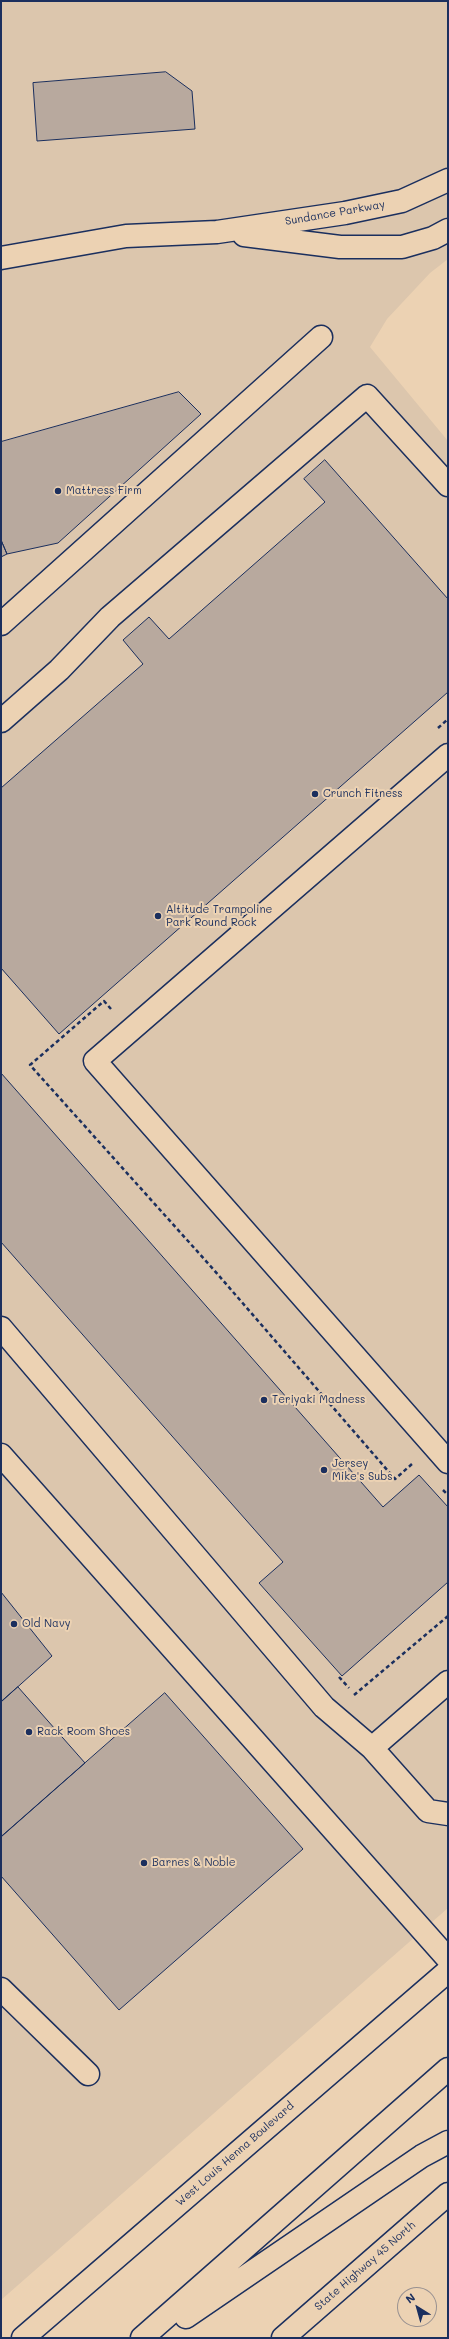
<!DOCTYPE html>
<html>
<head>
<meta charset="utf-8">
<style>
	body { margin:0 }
	#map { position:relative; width:449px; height:2339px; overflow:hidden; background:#ecd2b3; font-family:Mali,sans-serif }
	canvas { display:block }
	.frame { position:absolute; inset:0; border:2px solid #1b2f5e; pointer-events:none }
	.north { position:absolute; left:397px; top:2287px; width:40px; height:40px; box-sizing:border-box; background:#ecd2b3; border:1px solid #989191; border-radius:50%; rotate:323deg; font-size:11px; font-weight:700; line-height:16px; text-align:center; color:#1b2f5e }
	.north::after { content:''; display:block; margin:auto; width:14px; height:18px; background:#1b2f5e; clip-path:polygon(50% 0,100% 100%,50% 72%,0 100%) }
</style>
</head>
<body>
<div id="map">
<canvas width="449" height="2339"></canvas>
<div class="frame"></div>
<div class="north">N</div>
</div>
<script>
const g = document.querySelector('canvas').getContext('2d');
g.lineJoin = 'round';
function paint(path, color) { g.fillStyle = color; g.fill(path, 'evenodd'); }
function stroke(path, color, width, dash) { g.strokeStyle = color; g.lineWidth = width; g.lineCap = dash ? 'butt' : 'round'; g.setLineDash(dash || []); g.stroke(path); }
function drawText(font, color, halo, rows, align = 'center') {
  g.font = font + ' Mali,sans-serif'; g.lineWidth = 4; g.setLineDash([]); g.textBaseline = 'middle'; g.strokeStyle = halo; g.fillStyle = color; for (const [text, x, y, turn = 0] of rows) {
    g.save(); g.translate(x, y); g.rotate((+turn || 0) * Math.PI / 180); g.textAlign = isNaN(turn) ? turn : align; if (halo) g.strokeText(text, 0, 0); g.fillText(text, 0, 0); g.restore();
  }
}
paint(new Path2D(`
	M1,1H448V259L430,273L387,319L370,347L448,441V1908L1,2300Z`), '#dcc6ad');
const building = new Path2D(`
	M166,72L192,91L195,129L37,141L33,83Z
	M179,392L201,414L58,543L7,554L1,540V442Z
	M325,460L448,599V692L59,1034L1,968V788L143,664L123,640L149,617L169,639L325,502L304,479Z
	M1,540L7,554L1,557Z
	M1,1073L383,1507L419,1475L448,1507V1582L342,1676L259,1583L283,1562L1,1242Z
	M1,1592L52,1656L1,1702Z
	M18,1687L85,1763L1,1837V1702Z
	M165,1693L303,1849L119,2010L1,1876V1837Z`);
paint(building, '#b8a99e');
stroke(building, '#1b2f5e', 1);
const minor = new Path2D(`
	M244,235L340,247H402L433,238L448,230
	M1,258L126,236L217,232L345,213L402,201L448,180
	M1,624L321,337
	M1,721L59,670L110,617L367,396L448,485
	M448,755L95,1061L448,1462
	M1,1328L324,1707L372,1748L448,1682
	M1,1455L448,1959
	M372,1748L428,1811L448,1814
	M1,1989L88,2074`);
const major = new Path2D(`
	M23,2338L448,1971`);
const highway = new Path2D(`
	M186,2317L422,2156L448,2142
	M142,2338L448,2069
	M283,2338L448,2194`);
stroke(minor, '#1b2f5e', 25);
stroke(major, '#1b2f5e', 25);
stroke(highway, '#1b2f5e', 25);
stroke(new Path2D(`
	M438,728L448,719
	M111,1009L104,1001L30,1065L214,1270L395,1479L412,1464
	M443,1490L448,1495
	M339,1677L349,1688
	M354,1695L448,1616`), '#1b2f5e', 2.5, [4, 3]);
stroke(minor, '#ecd2b3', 22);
stroke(major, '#ecd2b3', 22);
stroke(highway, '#ecd2b3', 22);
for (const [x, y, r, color] of [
	[58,491,4,"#1b2f5e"],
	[315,794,4,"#1b2f5e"],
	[158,916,4,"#1b2f5e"],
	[264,1400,4,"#1b2f5e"],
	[324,1470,4,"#1b2f5e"],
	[14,1624,4,"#1b2f5e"],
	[29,1732,4,"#1b2f5e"],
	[144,1863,4,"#1b2f5e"]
]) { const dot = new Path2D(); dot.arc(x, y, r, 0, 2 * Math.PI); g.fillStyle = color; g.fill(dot); stroke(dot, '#ecd2b3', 1.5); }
drawText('11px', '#1b2f5e', '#ecd2b3', [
	["Sundance Parkway",335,213,-10],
	["West Louis Henna Boulevard",235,2154,-41],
	["State Highway 45 North",365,2266,-41]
]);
drawText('11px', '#1b2f5e', '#ecd2b3', [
	["Mattress Firm",66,491],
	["Crunch Fitness",323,794],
	["Altitude Trampoline",166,910],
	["Park Round Rock",166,923],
	["Teriyaki Madness",272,1400],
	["Jersey",332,1464],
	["Mike's Subs",332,1477],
	["Old Navy",22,1624],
	["Rack Room Shoes",37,1732],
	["Barnes & Noble",152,1863]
], 'left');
</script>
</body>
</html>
